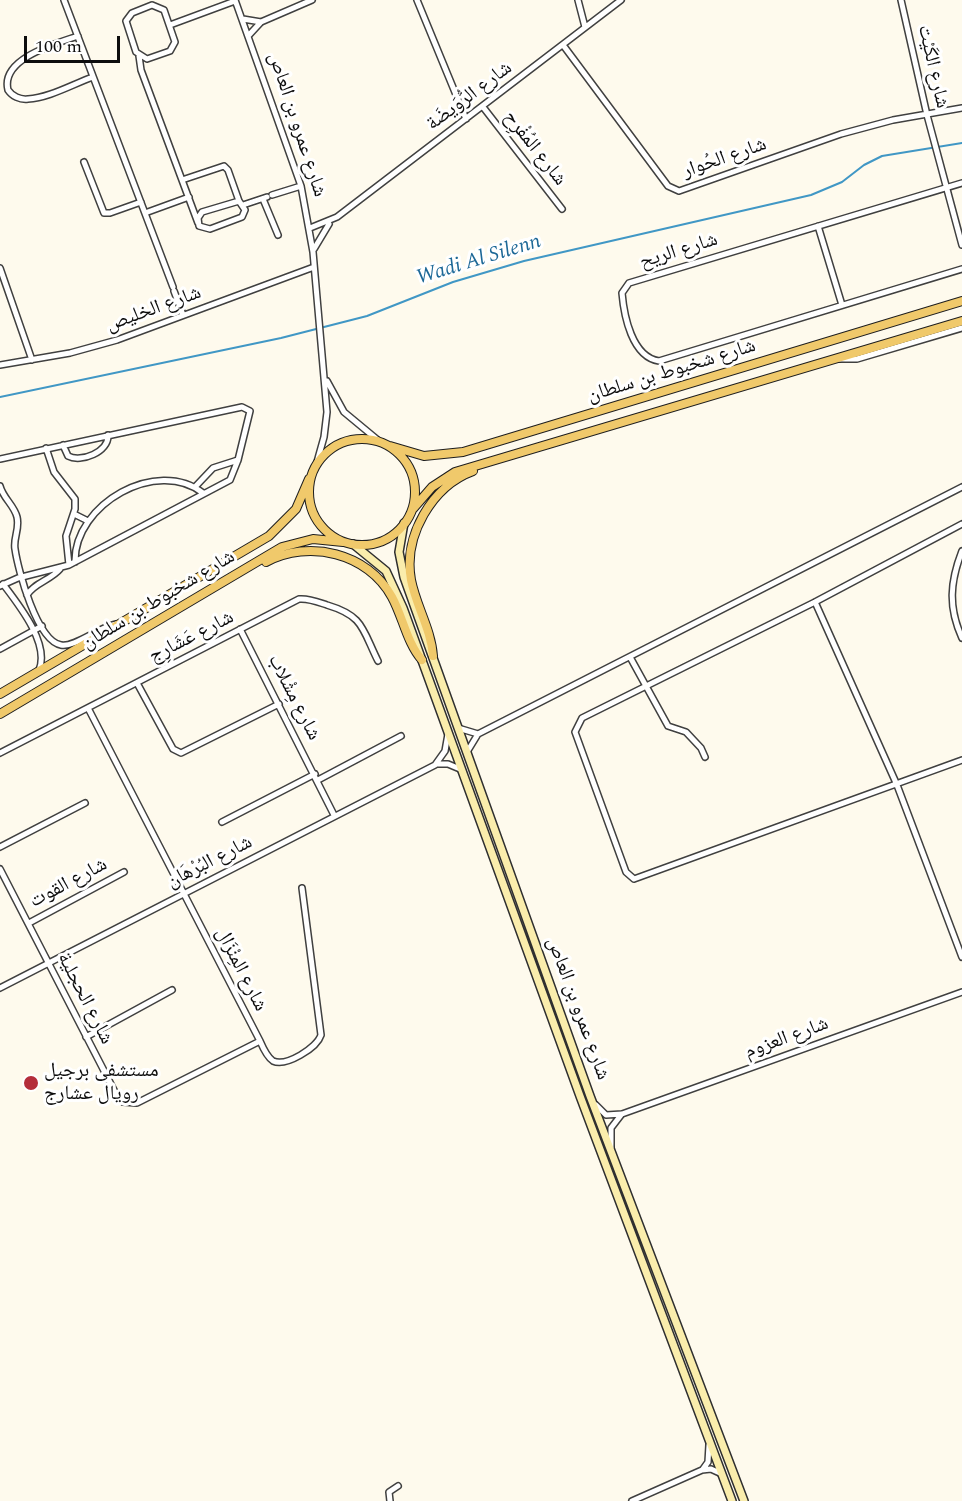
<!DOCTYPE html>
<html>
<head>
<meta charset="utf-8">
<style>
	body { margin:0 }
	#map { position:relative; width:962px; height:1501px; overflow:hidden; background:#fefaed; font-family:Spectral,serif }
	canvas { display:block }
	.scale { position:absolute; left:24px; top:36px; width:96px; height:27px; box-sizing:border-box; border:3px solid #0d0d0d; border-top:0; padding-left:8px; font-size:18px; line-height:21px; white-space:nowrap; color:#0d0d0d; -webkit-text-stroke:4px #fff; paint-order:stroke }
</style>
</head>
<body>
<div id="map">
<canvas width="962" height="1501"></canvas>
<div class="scale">100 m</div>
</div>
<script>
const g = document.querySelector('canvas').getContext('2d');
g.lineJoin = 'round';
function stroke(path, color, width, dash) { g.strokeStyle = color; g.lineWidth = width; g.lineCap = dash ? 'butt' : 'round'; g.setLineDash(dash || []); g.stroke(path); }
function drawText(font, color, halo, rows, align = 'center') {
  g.font = font + ' Spectral,"Noto Naskh Arabic",serif'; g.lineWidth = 6; g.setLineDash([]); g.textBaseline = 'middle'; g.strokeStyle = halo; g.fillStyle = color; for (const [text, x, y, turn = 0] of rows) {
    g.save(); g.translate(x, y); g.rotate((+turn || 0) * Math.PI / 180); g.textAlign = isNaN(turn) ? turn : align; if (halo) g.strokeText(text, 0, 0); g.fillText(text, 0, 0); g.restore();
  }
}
stroke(new Path2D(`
	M0,397L281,338L367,316L453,282L524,261L811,195L842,182L864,165L882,156L962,143`), '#4097c5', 2);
const minor = new Path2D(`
	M64,0L173,287
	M235,0L301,186L313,252L327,412L324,437L317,462
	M417,0L466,119
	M578,0L585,27
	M901,0L927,115L962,245
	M152,5L164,10L175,42L170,51L147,59L136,52L126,21L132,13Z
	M243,19L261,22
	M170,25L235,1
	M249,35L261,22L312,0
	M78,36C58,43 0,58 8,90C12,96 20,100 28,99C49,98 73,84 93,77
	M563,45L668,186L679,191L841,134L893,120L962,108
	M139,56L141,70L198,223
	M483,107L562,209
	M84,162L104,213H110L141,202
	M182,180L224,166L228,170L239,201
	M962,183L629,283L622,293C624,316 632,357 659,361L962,269
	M272,195L301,186
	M263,199L278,235
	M239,201L245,210L242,217L210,229L199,226L198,218L202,212Z
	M243,205L267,197
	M145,213L189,197
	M818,226L842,305
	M310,228L337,217L621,0
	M314,249L329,224
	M0,268L32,360
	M174,291L183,315
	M839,359H857L962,328
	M0,365L70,353L117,340L314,267
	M327,381L344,412L379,441
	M63,445L68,456C81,463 109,452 108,435
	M46,448L54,472L75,499V509L66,536L69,565
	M0,459L242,407L250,411L238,460L230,480L69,565L18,578L0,586
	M0,486C3,498 14,505 17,517C20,529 13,538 15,549C18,570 37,641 61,645C74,648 99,627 116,624
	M195,487L213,468L238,460
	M74,514L88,521
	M962,524L815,602L582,718L575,732L626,872L634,879L962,760
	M962,551C950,582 948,607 962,638
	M75,562C74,504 157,457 203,493
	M3,584C19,605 50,644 39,670
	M27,595C34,583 51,580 60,569
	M815,602L897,785L962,957
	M240,629L334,815
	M0,649L42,626
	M630,657L668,726L686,732L701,748L705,757
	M137,683L173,749L181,753L279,704
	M88,708L260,1041C263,1048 267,1057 273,1061C286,1067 317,1048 321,1035L302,888
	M458,728L478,734
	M467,752L478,734L962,487
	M0,753L299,599C309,598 318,602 327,605C364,616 362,629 378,661
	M436,764H448L460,769
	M318,780L401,736
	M222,822L315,774
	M0,847L85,803
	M0,869L116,1094L123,1102L137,1103L260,1041
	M29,923L124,872
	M0,988L435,765L445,751L448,734
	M86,1037L172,990
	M596,1105L606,1115L622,1114L962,992
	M611,1147V1128L621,1115
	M703,1469L708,1462L709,1445
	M390,1501L389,1492L398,1486
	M632,1501L702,1470L711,1469L722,1474`);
const secondary = new Path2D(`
	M404,523L399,552L404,577L590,1096L744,1501
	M353,544L386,571L403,608L580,1096L732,1501`);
const primary = new Path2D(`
	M309 492a53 53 0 1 1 106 0a53 53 0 1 1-106 0Z
	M390,446L424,456L463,452L962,301
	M412,510L432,487L455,472L962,321
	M266,562C309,539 368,553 392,597C403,617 407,643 422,660
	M433,656C431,629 416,606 411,580C403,536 432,486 473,471
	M0,694L269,536L296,509L309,479
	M0,714L282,547L313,539L343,542`);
stroke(minor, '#404040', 8);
stroke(secondary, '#2f2f2f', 10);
stroke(primary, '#1e1e1e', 10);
stroke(minor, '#fff', 5);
stroke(secondary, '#faedac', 7);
stroke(primary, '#f0c96b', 8);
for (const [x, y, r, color] of [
	[31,1083,8,"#b42d3a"]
]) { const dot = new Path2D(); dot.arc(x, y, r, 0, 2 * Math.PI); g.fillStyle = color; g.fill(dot); stroke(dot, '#fff', 2); }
drawText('20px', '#0d0d0d', '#fff', [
	["شارع الكَيْت",932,67,77],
	["شارع الرُّوَيضَة",470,97,-37],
	["شارع عمرو بن العاص",296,125,72],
	["شارع المُفْرِح",534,149,52],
	["شارع الحُوار",725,159,-19],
	["شارع الريح",679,252,-17],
	["شارع الخليص",154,310,-20],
	["شارع شخبوط بن سلطان",672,372,-17],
	["شارع شخبوط بن سلطان",159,601,-31],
	["شارع عَشَارِج",192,638,-27],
	["شارع مِشْلاب",293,698,63],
	["شارع البُرْهَان",210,863,-27],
	["شارع القوت",69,884,-28],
	["شارع المِنْزَال",240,970,63],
	["شارع الحجلية",84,999,63],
	["شارع عمرو بن العاص",577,1009,70],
	["شارع العزوم",787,1039,-20]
]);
drawText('20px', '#0d0d0d', '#fff', [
	["مستشفى برجيل",44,1072],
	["رويال عشارج",44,1095]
], 'left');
drawText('italic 21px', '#1d6897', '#fff', [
	["Wadi Al Silenn",479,261,-17]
]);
</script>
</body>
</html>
